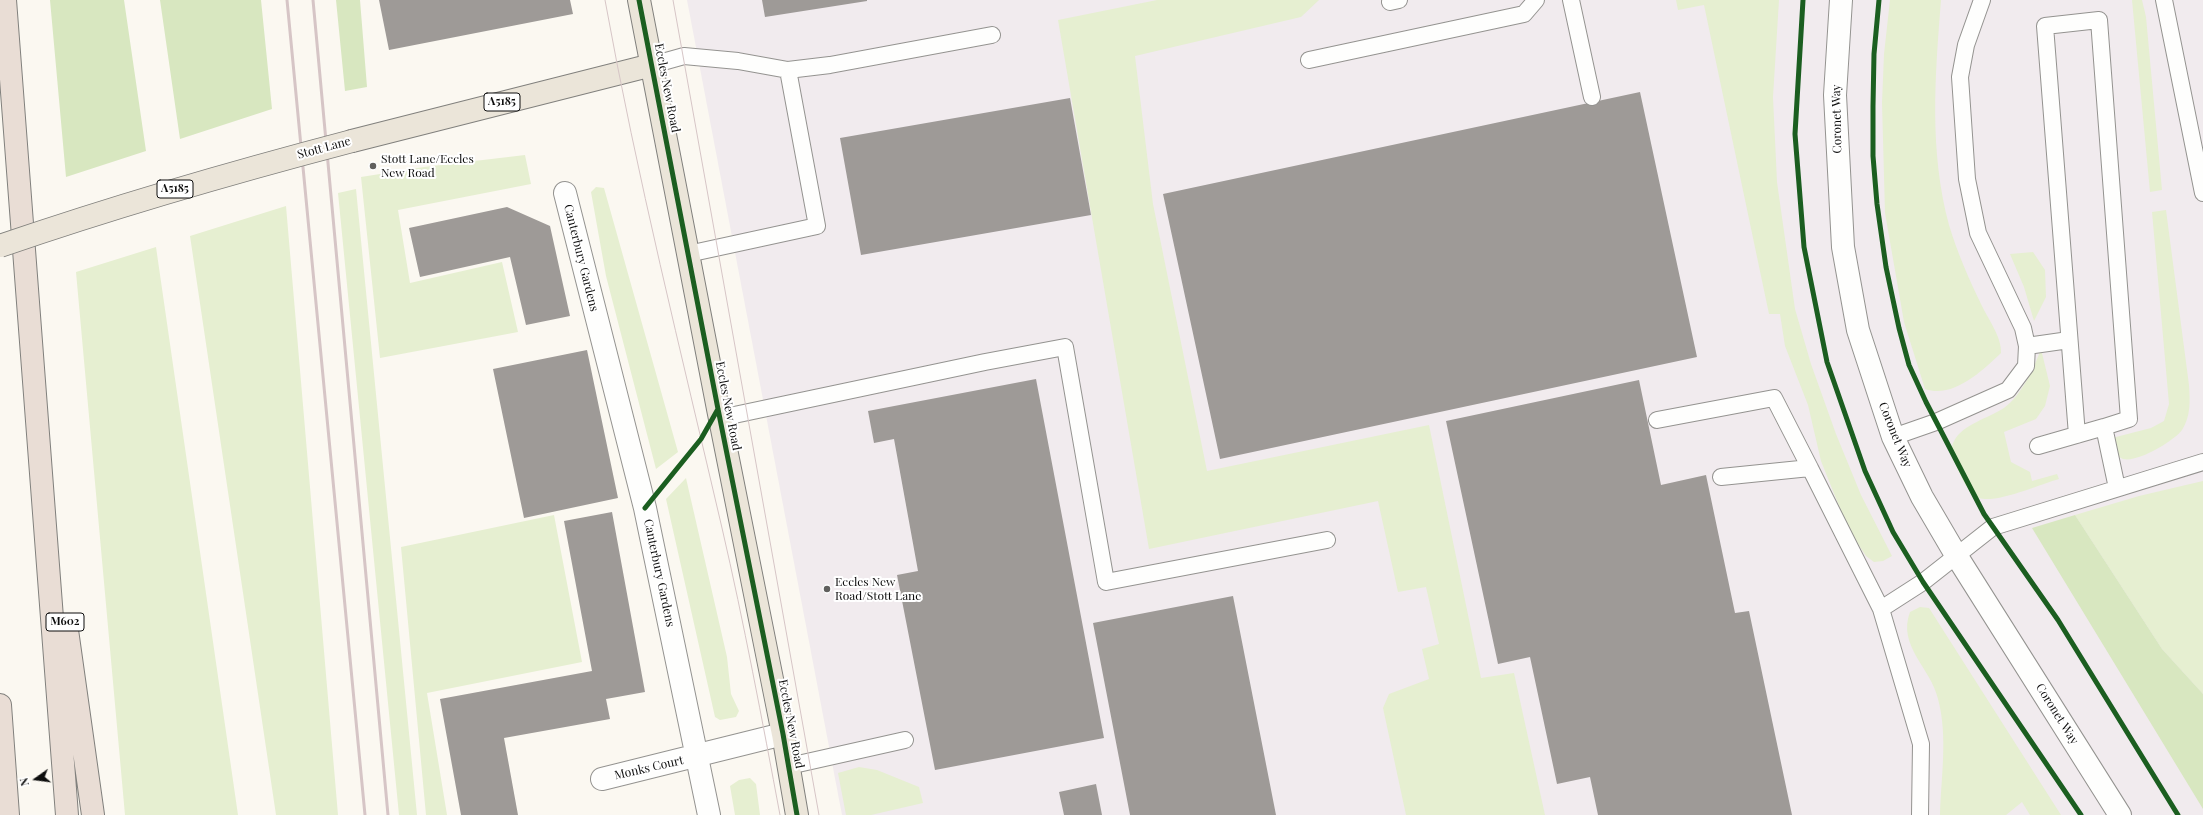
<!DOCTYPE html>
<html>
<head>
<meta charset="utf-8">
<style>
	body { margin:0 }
	#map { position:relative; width:2203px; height:815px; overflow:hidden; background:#fbf8f1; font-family:"Playfair Display",serif }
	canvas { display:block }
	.north { position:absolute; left:16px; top:759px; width:40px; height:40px; -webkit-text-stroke:3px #fff; paint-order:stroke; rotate:256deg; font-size:11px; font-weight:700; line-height:16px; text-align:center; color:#0d0d0d }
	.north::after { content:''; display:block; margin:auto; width:14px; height:18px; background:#0d0d0d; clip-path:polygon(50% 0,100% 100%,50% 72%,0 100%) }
</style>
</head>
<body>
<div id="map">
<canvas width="2203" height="815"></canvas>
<div class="north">N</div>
</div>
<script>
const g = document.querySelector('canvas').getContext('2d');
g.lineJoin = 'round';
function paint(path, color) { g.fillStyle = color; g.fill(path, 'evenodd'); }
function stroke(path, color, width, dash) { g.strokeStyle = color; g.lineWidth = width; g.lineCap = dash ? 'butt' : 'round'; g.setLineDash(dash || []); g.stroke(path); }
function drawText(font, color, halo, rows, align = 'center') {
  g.font = font + ' "Playfair Display",serif'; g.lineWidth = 4; g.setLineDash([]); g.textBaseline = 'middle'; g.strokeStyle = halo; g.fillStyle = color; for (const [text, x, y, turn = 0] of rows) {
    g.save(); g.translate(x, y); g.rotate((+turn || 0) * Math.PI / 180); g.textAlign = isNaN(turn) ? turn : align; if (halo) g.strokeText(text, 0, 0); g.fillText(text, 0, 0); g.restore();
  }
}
paint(new Path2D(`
	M687,0H2203V815H842Z`), '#f1ebee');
paint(new Path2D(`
	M1157,0H1319L1301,17L1135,56L1153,204L1207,471L1429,425L1481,678L1514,673L1545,815H1406L1383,708L1389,694L1429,679L1422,649L1439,644L1426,587L1398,592L1378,501L1149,549L1058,20Z
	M1676,0H1779L1773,97L1777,182L1795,309L1811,364L1836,434L1861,495L1892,556L1883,561L1874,562L1866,556L1858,544L1845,521L1821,461L1808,405L1785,346L1780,314H1769L1704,5L1678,10Z
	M1890,0H1941C1935,77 1929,150 1949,225C1957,252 1969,279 1981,304C1988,319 2002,337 2001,353C1982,371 1953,399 1925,389L1904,322L1885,213L1882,103L1884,54Z
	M2132,0H2142L2146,17L2162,190L2150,192Z
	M525,155L531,184L398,210L410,283L502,262L518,332L380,358L361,177L424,167Z
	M596,187L604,188L678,452L656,469L606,276L591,192Z
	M356,189L417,815H399L338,193Z
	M286,206L338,815H276L190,236Z
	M2166,210L2189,385C2190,401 2191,416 2182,430C2174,441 2137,463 2123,459C2114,456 2114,445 2112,438L2151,428L2164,421L2169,404L2152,212Z
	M156,247L238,815H125L76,272Z
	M2033,252L2045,270L2046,297L2034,321L2024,287L2010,254Z
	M2041,349L2050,386L2045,406L2036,419L2004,432L2011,462L2030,472L2032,481L2057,474L2059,479C2041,484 1996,504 1979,498C1969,494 1964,482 1959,472C1955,463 1948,452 1954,441C1963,424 1989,418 2004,408C2021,396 2034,368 2041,349Z
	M686,478L727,657L731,694L739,711L736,717L720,720L715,717L666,499Z
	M2203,481V694L2162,649L2075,515L2139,496Z
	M554,515L582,662L427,693L447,815H426L401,547Z
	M1920,607L1929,608L2061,815H2030L2022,802L2006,815H1940C1941,777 1948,736 1938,699C1931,668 1897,646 1910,612Z
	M859,767L877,770L919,787L923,803L871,815H846L838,773Z
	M750,778L756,784L760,815H735L730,786L739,780Z`), '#e6efd1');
paint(new Path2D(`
	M50,0H124L146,151L66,177Z
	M160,0H261L272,109L180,139Z
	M336,0H360L367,87L345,91Z
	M2075,515L2162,649L2203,694V809L2032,528Z`), '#d8e7c0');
paint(new Path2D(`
	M379,0H570L573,14L389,50Z
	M762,0H867V1L765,17Z
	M1640,92L1697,357L1220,459L1163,194Z
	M1070,98L1091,215L861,255L840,138Z
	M507,207L550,226L570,316L526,325L510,257L420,277L409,228Z
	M587,350L618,498L524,518L493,369Z
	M1036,379L1104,738L935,770L897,575L918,571L894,439L874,443L868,411Z
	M1639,380L1661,485L1706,475L1735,613L1749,611L1792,815H1598L1590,777L1557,784L1530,657L1498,664L1446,421Z
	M612,512L645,692L606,699L610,719L504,738L518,815H461L440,699L592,671L564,521Z
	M1233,596L1276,815H1130L1093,623Z
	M1096,784L1102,815H1064L1059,792Z`), '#9e9a97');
const service = new Path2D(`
	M1571,0L1592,97
	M2164,0L2203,193
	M1390,2L1399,0
	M1309,60L1524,14L1536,0
	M652,65L684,56L738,61L788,70L830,65L992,35
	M688,254L817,226L788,70
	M2027,346L2069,340
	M720,418L985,362L1065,347L1106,582L1327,540
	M1657,420L1774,398L1810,468
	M2077,435L2045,26L2099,20L2129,419L2104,427
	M1893,437L1936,422L2008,390L2026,366L2027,346L2023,328L1978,233L1967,179L1960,77L1966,45L1982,0
	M2038,446L2104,427L2117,488
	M1721,477L1810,468L1881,609L1921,744L1920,815
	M1881,609L1923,582L1993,527L2203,462
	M789,766L905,740`);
const minor = new Path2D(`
	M565,193L645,508L709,815
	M602,779L783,734`);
const tertiary = new Path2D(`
	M1841,0L1835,95L1843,247L1858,330L1893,437L1922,497L1956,555L2120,815`);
const primary = new Path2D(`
	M639,0L718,409L783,734L797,815
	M352,141L652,65`);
const motorway = new Path2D(`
	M5,0L67,815
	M67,630L93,815
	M0,705L8,815`);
stroke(service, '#949390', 18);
stroke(minor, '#949390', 24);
stroke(tertiary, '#949390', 24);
stroke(primary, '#81807d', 24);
stroke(motorway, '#81807d', 24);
stroke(service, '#fefefd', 16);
stroke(minor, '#fefefd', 22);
stroke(tertiary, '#fefefd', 22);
stroke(primary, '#ebe5d9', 22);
stroke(motorway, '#e9ddd5', 22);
stroke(new Path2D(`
	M605,0C637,177 681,352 722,528C744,623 762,719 780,815
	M673,0L819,815`), '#d6c5c6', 1);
stroke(new Path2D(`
	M287,0L365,815
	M313,0L388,815`), '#d6c5c6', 3);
const primaryBridge = new Path2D(`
	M0,246C116,206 234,172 352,141`);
stroke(primaryBridge, '#81807d', 24, []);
stroke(primaryBridge, '#ebe5d9', 22);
stroke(new Path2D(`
	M639,0L718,409L783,734L797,815
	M1803,0L1795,134L1804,247L1827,362L1865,471L1893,532L1923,582L2081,815
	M1879,0L1874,54L1873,106V156L1877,204L1886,267L1899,328L1909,365L1926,402L1984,514L2058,620L2178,815
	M645,508L701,439L718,409`), '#1b5e20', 5);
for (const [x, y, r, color] of [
	[373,166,4,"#605f5d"],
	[827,589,4,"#605f5d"]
]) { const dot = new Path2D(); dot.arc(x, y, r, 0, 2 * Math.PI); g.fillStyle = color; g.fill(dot); stroke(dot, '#fff', 1.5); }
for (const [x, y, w] of [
	[502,102,36],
	[175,189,36],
	[65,622,38]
]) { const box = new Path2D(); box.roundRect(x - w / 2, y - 9, w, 18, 3); g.fillStyle = '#fff'; g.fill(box); stroke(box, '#0d0d0d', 1); }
drawText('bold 11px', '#0d0d0d', null, [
	["A5185",502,102],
	["A5185",175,189],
	["M602",65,622]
]);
drawText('12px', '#0d0d0d', '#fff', [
	["Eccles New Road",667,88,79],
	["Coronet Way",1837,119,-91],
	["Stott Lane",324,148,-15],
	["Canterbury Gardens",581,258,76],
	["Eccles New Road",728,406,79],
	["Coronet Way",1895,435,68],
	["Canterbury Gardens",659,573,78],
	["Coronet Way",2057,714,58],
	["Eccles New Road",791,724,79],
	["Monks Court",649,768,-13]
]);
drawText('12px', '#0d0d0d', '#fff', [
	["Stott Lane/Eccles",381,159],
	["New Road",381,173],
	["Eccles New",835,582],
	["Road/Stott Lane",835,596]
], 'left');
</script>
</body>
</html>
